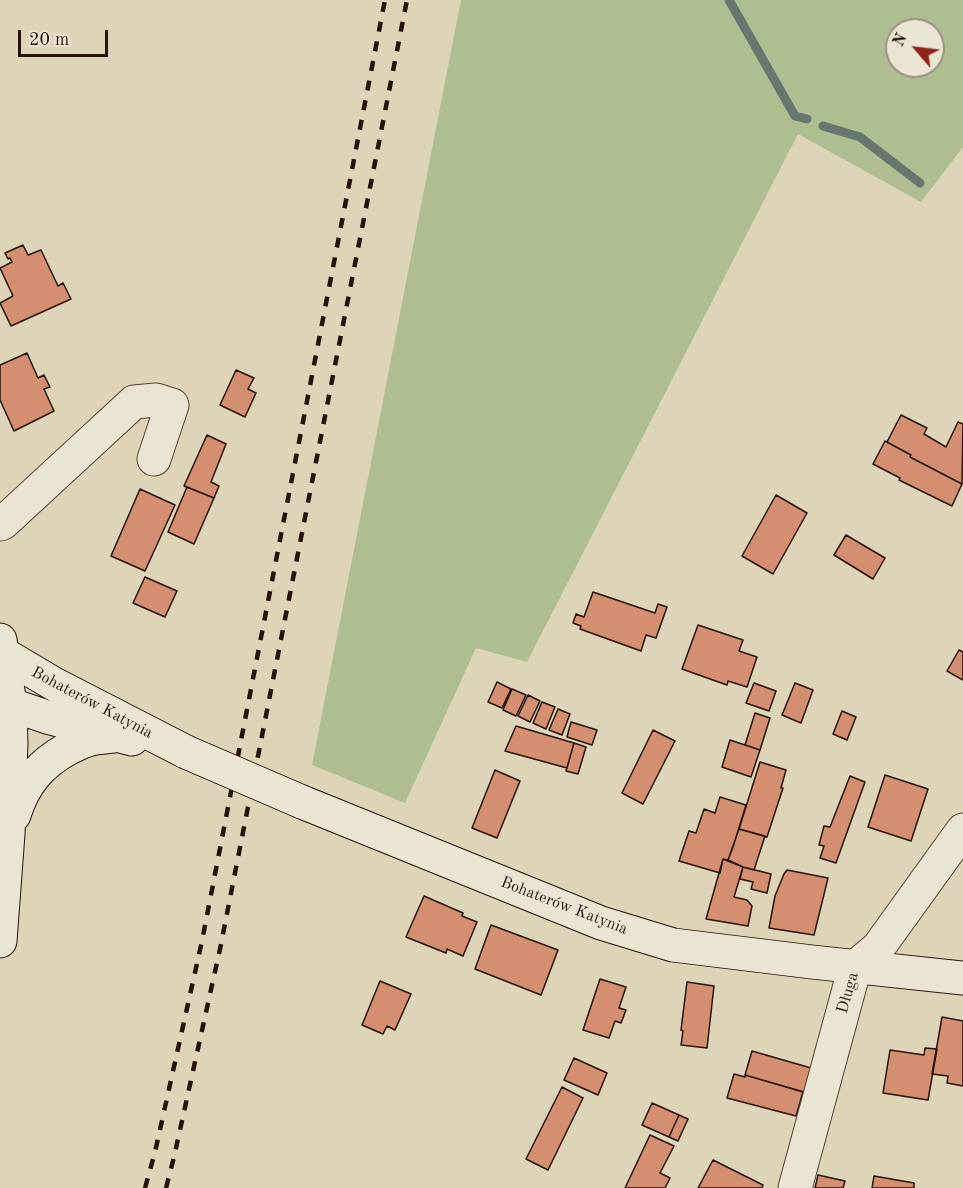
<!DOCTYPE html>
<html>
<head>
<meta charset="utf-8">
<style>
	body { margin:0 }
	#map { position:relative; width:963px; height:1188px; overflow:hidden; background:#ded5b9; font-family:"Old Standard TT",serif }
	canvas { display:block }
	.north { position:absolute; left:885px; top:18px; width:60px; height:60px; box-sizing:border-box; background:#eae4d2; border:2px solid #9b9081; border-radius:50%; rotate:298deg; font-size:16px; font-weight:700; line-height:24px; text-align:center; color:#251208 }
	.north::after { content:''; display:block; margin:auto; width:21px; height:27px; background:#8f2418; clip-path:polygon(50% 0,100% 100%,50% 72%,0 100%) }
	.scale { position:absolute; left:18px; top:30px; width:90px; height:27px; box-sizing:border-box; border:3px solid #251208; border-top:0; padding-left:8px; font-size:18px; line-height:21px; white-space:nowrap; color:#251208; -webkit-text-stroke:4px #eae4d2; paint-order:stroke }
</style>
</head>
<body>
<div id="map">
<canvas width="963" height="1188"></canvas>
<div class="north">N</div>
<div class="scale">20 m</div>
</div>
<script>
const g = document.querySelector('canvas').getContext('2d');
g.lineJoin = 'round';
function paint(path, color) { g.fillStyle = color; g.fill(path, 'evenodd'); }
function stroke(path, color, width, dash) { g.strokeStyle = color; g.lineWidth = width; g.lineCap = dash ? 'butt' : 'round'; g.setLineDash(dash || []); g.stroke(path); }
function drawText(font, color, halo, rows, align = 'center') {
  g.font = font + ' "Old Standard TT",serif'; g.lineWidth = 4.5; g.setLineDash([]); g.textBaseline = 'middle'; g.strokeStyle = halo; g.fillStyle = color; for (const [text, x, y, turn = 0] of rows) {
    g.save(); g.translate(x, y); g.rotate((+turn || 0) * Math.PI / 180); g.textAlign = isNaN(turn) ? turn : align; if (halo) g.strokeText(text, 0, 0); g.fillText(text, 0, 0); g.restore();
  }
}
paint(new Path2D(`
	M461,0H963V147L921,202L798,134L527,662L476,648L405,803L312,765ZM897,30H933V66H897Z`), '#afbe91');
stroke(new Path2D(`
	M729,0L795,116L807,119
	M823,126L860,137L920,183`), '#67766e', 9);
const building = new Path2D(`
	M23,245L28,255L41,250L58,286L63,283L71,299L11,326L0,303L13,296L0,268L12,262L10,258L8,259L5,253Z
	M27,353L38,378L44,375L50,387L44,389L54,411L14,431L0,400V365Z
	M236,370L254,378L248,389L256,393L245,417L220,405Z
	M901,415L927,428L924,434L946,447L958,422L963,424L962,484L910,457L911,455L887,442Z
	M207,435L226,444L211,482L219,486L214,498L184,486Z
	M885,441L911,455L910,457L962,484L952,506L899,480L900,478L873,464Z
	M187,487L214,498L194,544L168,532Z
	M140,489L175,505L145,571L111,556Z
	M776,495L807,513L773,574L742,556Z
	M846,535L885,558L873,579L834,555Z
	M145,577L177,591L165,617L133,603Z
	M593,592L655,613L658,604L667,607L656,638L646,635L641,651L580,629L581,626L573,623L576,614L584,617Z
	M698,625L743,640L739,651L757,657L747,687L728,681L727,685L682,669Z
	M959,650L963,652V680L947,671Z
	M497,682L511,689L502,708L488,702Z
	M754,683L776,691L769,711L746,703Z
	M795,683L813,690L801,723L782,715Z
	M512,689L526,695L516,716L503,710Z
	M528,695L540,701L530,722L518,716Z
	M542,702L555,707L546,729L533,723Z
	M558,709L570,714L562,735L549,730Z
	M842,711L856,717L847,740L833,734Z
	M755,713L770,718L760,750L745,745Z
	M571,722L597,730L592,745L567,737Z
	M516,726L574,743L567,768L505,751Z
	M653,730L675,741L643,804L622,793Z
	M730,740L760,750L751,777L722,767Z
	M574,743L586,747L578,774L566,771Z
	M760,762L786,770L781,788H783L767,837L739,829Z
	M495,770L520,781L497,838L472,828Z
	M885,775L928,789L911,841L868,827Z
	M850,776L865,782L836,863L820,858L824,846L819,845L824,826L830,827Z
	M720,797L746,805L733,847L728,860L723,859L720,873L679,861L689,831L696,833L704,809L715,813Z
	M739,829L765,836L754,870L743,867L728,860Z
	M723,859L743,867L734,897L747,900L752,906L748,926L706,919Z
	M743,867L771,874L767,893L751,889L753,882L740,879Z
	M787,870L828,878L814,935L769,928L775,896L784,874Z
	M424,896L463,913L462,916L477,922L463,956L447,949L446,953L406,937Z
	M491,925L558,950L541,995L475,969Z
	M600,979L626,987L619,1008L626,1010L621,1023L615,1021L609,1038L583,1030Z
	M380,981L411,994L395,1030L387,1026L383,1034L362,1025Z
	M687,982L714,986L707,1048L681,1045L683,1031L681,1030Z
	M942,1017L963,1021V1086L947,1083L948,1076L932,1074Z
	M925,1048L937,1049L928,1100L883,1093L890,1050L924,1055Z
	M752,1051L811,1068L804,1092L745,1075Z
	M574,1058L607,1073L598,1095L564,1080Z
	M734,1074L745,1077V1075L803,1092L796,1116L727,1098Z
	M562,1087L583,1098L548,1170L526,1159Z
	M652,1103L679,1115L669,1137L642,1125Z
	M679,1115L688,1119L678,1141L669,1137Z
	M650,1135L674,1146L660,1173L670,1178L665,1188H625Z
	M713,1160L763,1185L762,1188H698Z
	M818,1175L845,1181L843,1188H815Z
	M874,1176L914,1183V1188H872Z`);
paint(building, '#d48f70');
stroke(building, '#251208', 1.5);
const street = new Path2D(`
	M0,524L3,523L134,402L156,400L172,405L154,459
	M795,1188L855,967L878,948L963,830`);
const secondary = new Path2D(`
	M0,640L10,704L11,743L8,834L0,941
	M0,652L54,684L186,752
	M0,701L47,717L132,739
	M302,802L601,923L673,945L812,962L963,978
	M14,815C24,783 40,764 69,748C78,744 86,739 96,738C102,737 108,737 114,736`);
stroke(street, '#534334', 35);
stroke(secondary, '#251208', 35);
stroke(street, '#eae4d2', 33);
stroke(secondary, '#eae4d2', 33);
stroke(new Path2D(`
	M145,1188L155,1152L202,941L385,0
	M166,1188L174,1157L220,949L407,0`), '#251208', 4.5, [10, 10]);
const secondaryBridge = new Path2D(`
	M186,752L302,802`);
stroke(secondaryBridge, '#251208', 35, []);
stroke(secondaryBridge, '#eae4d2', 33);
drawText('16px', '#251208', '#eae4d2', [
	["Bohaterów Katynia",92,703,28],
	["Bohaterów Katynia",564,906,21],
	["Długa",848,993,-74]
]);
</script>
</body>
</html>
